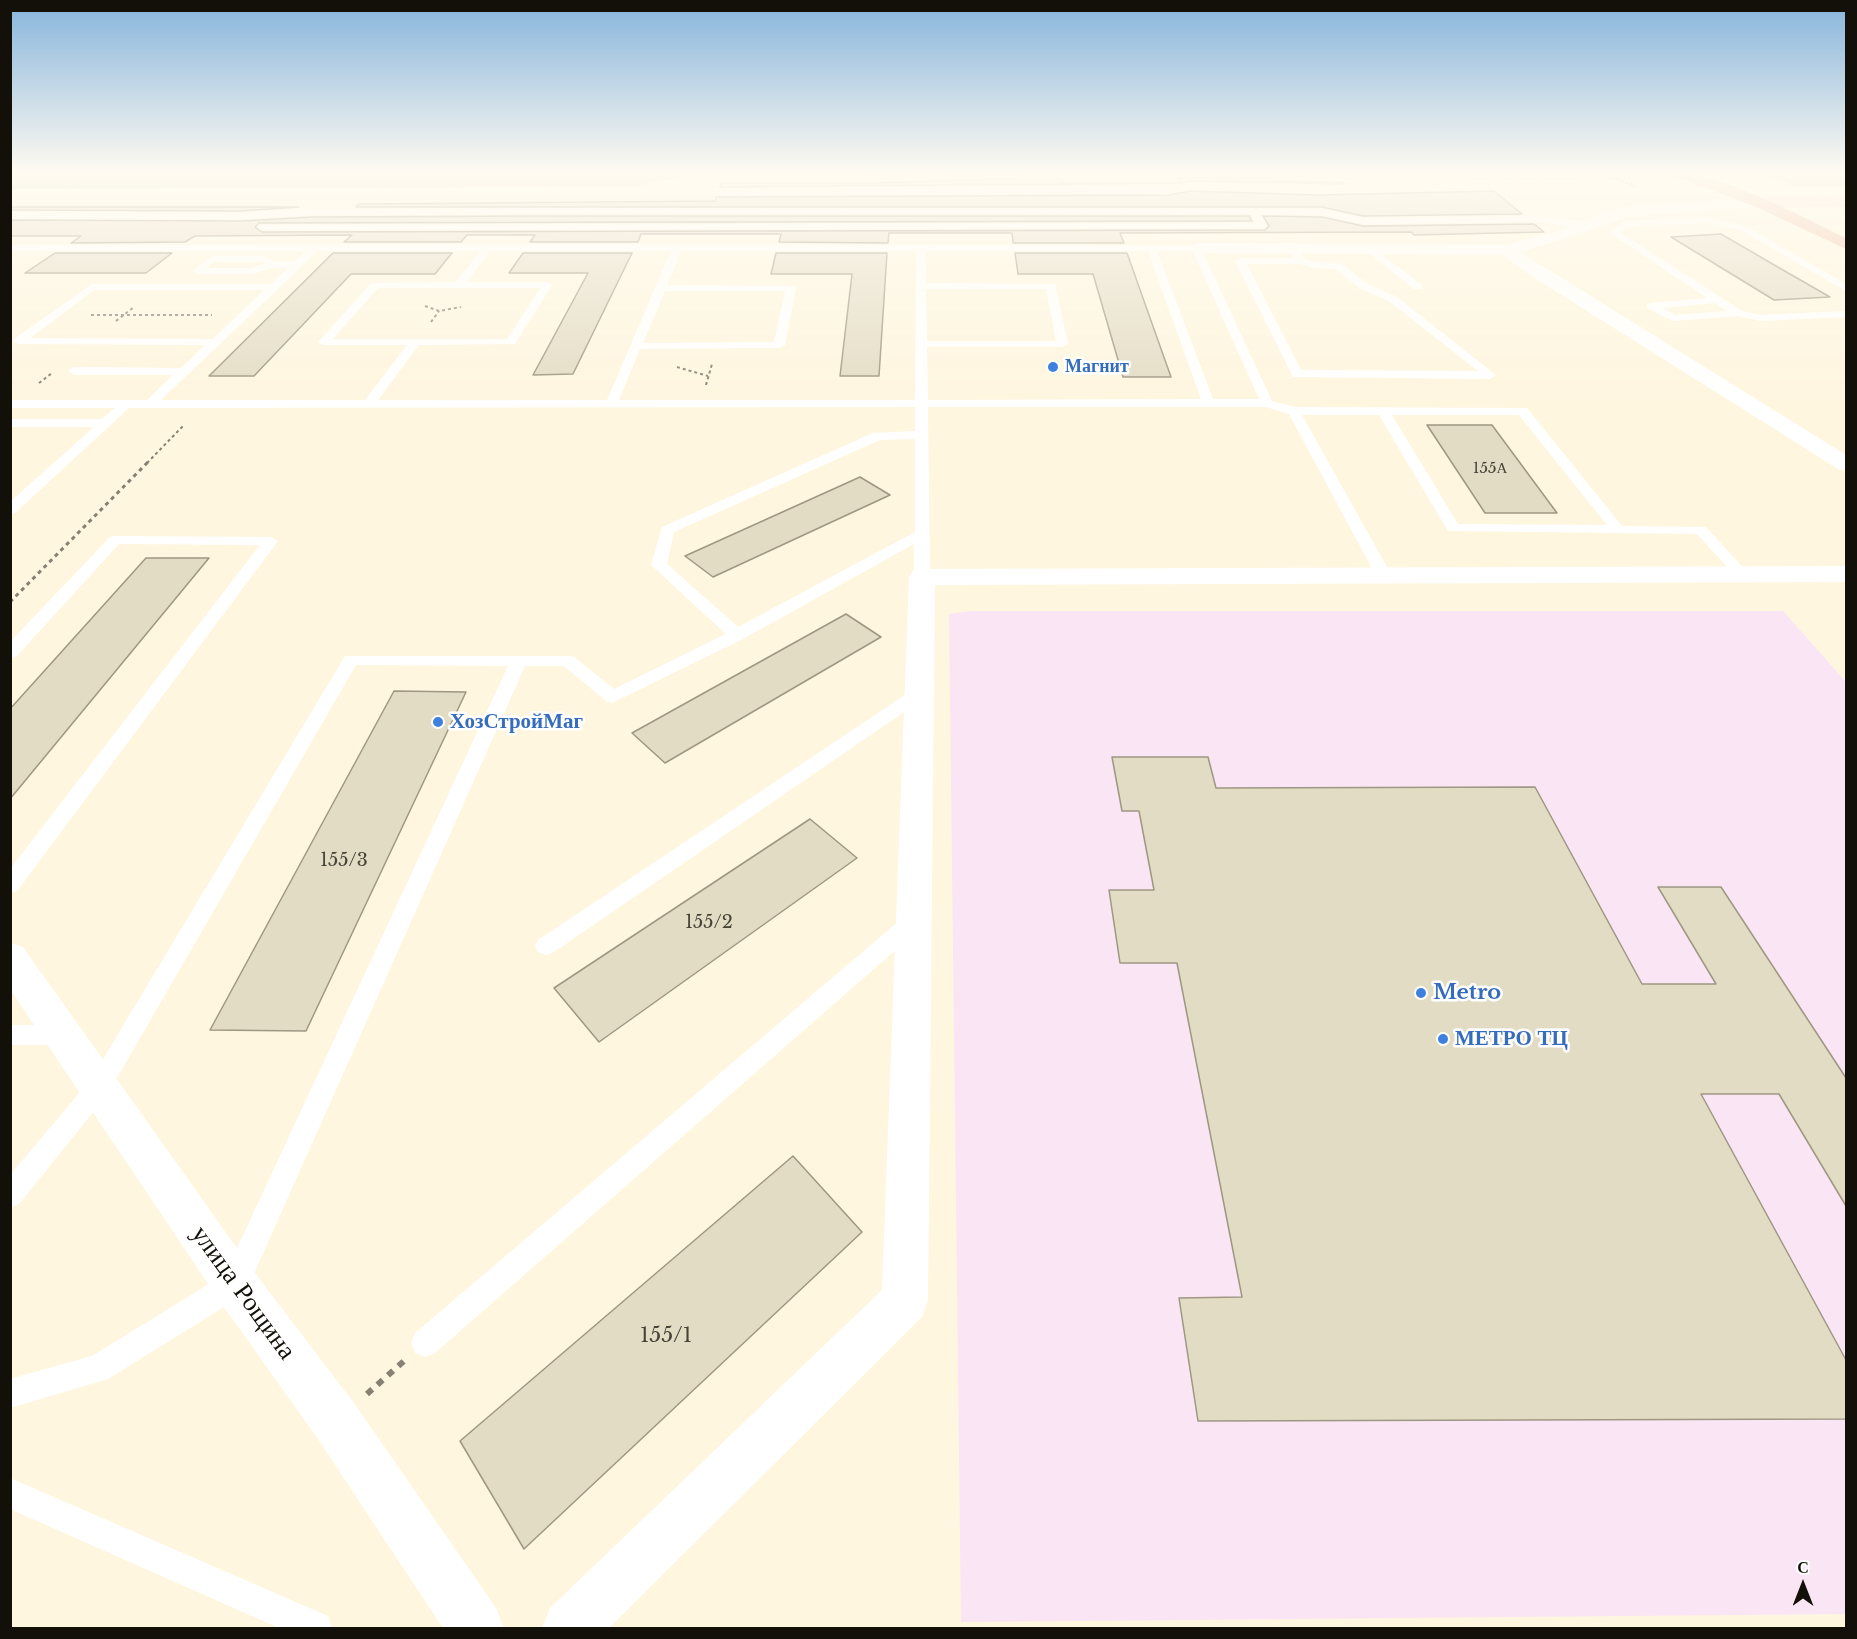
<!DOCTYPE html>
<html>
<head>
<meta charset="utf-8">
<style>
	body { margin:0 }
	#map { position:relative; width:1857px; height:1639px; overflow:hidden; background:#fef6df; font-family:"Libre Baskerville",serif }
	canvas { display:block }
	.frame { position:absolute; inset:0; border:12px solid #121008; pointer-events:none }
	.north { position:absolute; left:1773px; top:1555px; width:60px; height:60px; -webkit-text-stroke:4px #fff; paint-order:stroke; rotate:0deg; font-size:16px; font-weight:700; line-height:24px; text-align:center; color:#121008 }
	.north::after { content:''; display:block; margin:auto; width:21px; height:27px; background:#121008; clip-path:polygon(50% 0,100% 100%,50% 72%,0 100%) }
</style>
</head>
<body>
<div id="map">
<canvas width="1857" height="1639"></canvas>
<div class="frame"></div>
<div class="north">С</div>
</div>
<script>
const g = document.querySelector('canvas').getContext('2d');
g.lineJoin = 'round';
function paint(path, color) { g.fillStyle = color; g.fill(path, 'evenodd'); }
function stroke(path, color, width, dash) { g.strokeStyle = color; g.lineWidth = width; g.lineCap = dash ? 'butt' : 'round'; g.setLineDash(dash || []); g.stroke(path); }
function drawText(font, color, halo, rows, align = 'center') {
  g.font = font + ' "Libre Baskerville",serif'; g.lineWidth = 5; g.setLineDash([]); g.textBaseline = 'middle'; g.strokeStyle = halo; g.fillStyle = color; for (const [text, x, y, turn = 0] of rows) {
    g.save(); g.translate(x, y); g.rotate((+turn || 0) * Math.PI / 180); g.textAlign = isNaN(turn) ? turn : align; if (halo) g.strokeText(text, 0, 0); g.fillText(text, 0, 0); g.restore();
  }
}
paint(new Path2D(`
	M970,611H1783L1846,682V1614L961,1622L949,614Z`), '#fae5f5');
paint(new Path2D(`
	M11,172H1577L1578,173L686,175L637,186L11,189Z
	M1753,172H1846V186H1795Z`), '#bccab8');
const building = new Path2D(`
	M1177,178H1272L1274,181L1343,182L1345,184L1190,181L1180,183Z
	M997,179H1062L1063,183H1178L720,187L721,183H872Z
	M1190,191L1318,195L1494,191L1522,214L1363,216L1322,207H356L359,204L715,201L716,197L1169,195Z
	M10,207H299L241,211L10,210Z
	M533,216H1249L1252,221L259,223L255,227L262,232L1265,230L1269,226L1263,216L1322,217L1363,226L1534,224L1544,232L1414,235L1411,232L1120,233L1124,243H1013L1012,233H889L888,243L779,242L781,234H641L638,242H530L535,235H467L461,242H344L352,235L195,236L185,242L71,243L81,236H10V220L241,221L312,217Z
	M1721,234L1783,270L1830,297L1774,300L1671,237Z
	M55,253H172L146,273H25Z
	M333,253H452L435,274H351L254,376H209Z
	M523,253H632L573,374L533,375L588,273H509Z
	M776,253H887L879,376H840L852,274H771Z
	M1015,253H1127L1171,377H1123L1093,274H1018Z
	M1427,425H1492L1557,513H1485Z
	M860,477L890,495L713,577L685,556Z
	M146,558H209L10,799V709Z
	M846,614L881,637L665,763L632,733Z
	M394,691L466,692L306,1031L210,1030Z
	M1112,757H1208L1216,788L1535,787L1642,984H1716L1658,887H1721L1846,1078V1206L1779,1094H1701L1846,1360V1419L1198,1421L1179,1298L1242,1297L1177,963H1120L1109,890H1154L1139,811H1122Z
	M810,819L857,858L599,1042L554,988Z
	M793,1156L862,1232L524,1549L460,1441Z`);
paint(building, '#e3dcc5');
stroke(building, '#9e9782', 1.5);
stroke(new Path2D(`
	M1600,172L1637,187`), '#868172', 1.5, [2, 2]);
stroke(new Path2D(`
	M425,306L439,311L461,307
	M91,315H212
	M116,321L134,307
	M431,322L439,311
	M677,367L708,376
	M39,383L52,373
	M706,385L712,364
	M147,463L184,425`), '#868172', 2, [3, 3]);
stroke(new Path2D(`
	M10,602L148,462`), '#868172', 3, [4, 4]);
stroke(new Path2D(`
	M367,1394L404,1361`), '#868172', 6, [7, 7]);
paint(new Path2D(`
	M1572,182L1575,183V187L1318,193L1190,189L1169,193L709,195L705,192L709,189L1169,187L1190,183L1318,187Z
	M533,208L1322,209L1363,218L1539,216L1590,222L1595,225L1590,228L1539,222L1363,224L1322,215L1259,214L1267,226L1265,228L262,230L257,227L259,225L1256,223L1250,214H533L312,215L241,219L10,218V212L241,213L312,209Z
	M1706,217L1746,226L1846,284V291L1740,230L1706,223L1627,227L1621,233L1742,311L1760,315L1846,311V317L1760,321L1738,316L1673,321L1647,308V304L1651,303L1707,298L1610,233L1624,221ZM1715,303L1727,311L1675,315L1663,308Z
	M678,244L1200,246L1272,401L1295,407L1527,408L1622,526L1706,527L1750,575L1742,580L1737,578L1697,534L1448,531L1379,415H1302L1392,576L1384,581L1376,576L1289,414L1266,407H928L930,577L927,580H917L914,577V544L743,639L612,703L606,701L564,666H525L245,1294L108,1379L10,1408V1379L92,1356L225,1274L508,666L356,665L107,1095L19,1204L10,1208V1175L91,1079L345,656H568L574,657L614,689L726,634L651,565L662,527L873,433L915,431V407L129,408L15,513L10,514V502L94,427H10V419H102L115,408H10V400H147L173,375H74L68,371L74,367L181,368L205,345L18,344L12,341L14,339L92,284H271L288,268H272L252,274H197L192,271L212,256H266L274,262H294L306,251H10V245ZM318,251H480L456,282L371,283L320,340L318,342L324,345H407L365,400H161ZM490,251H671L607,400H378L419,345L515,344L552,285L547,282H467ZM681,251H916L915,400H619L640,349L779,348L785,345L796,288L795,286L667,285ZM926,251H1148L1201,399L928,400L927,347H1062L1068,344L1055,284L926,283ZM1157,251H1193L1259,399H1213ZM214,262H263L265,264L251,268H207ZM378,288H540L507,339H333ZM926,289H1046L1056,341H927ZM94,290H264L213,339L30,338ZM665,291H785L774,342L643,343ZM1392,415H1519L1607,525L1458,524ZM915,439V532L738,627L667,564L674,532L880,440Z
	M1291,245L1306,259L1315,262L1342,264L1369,285L1397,297L1496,375L1490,379L1293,377L1235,261L1240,258H1294L1286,248ZM1247,264H1301L1314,268L1335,269L1361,289L1389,301L1478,371L1301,370Z
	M1366,247H1372L1422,285V289H1414L1366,251Z
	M115,536L271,537L278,541L17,891L10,893V869L260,545L119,544L16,657L10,658V642L110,537Z
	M920,687L926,689L929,693L926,697L554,952L546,955L538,952L535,946L538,940L914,689Z
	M914,912L922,915L925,921L922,927L435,1353L425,1357L415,1353L411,1343L415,1333L906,915Z
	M10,1025H64L72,1028L76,1035L72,1042L64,1045H10Z
	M10,1478L328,1616L332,1628H279L10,1509Z`), '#fff');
paint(new Path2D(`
	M1759,198L1764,200L1767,203L1764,206L1630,216L1573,236L1520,252L1846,455V471L1838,469L1530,275L1503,255L1197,253L1189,248L1197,243L1506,245L1561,230L1606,212L1630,206Z
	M1846,566V582L935,585L928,1300L922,1317L609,1628H542L550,1608L882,1290L909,577L913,571L922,569Z
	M10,943L23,947L251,1268L354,1403L496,1608L504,1628H443L318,1439L219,1300L10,989Z`), '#fff');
paint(new Path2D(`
	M1846,197V207L1759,208L1751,203L1759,198Z`), '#f7e0d4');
paint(new Path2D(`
	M1670,172C1720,172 1800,216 1846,238V249L1754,206L1672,175Z`), '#efc1a8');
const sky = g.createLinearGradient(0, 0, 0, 402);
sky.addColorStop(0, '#86b4dc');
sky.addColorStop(0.43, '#fffbf1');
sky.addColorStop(1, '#fffbf100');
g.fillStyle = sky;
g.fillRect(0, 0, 1857, 402);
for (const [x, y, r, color] of [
	[1053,367,6,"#3f7fe0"],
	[438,722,6,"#3f7fe0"],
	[1421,993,6,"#3f7fe0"],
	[1443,1039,6,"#3f7fe0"]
]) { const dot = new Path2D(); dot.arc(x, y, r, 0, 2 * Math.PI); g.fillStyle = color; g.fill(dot); stroke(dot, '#fff', 2); }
drawText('15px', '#464337', null, [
	["155А",1490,469]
]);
drawText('bold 18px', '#366cbe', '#fff', [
	["Магнит",1065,367]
], 'left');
drawText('18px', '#464337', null, [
	["155/3",344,861],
	["155/2",709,923]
]);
drawText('bold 21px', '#366cbe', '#fff', [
	["ХозСтройМаг",450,722],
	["Metro",1433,993],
	["МЕТРО ТЦ",1455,1039]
], 'left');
drawText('21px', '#464337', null, [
	["155/1",666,1336]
]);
drawText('26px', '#121008', '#fff', [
	["улица Рощина",243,1293,54]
]);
</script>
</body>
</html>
